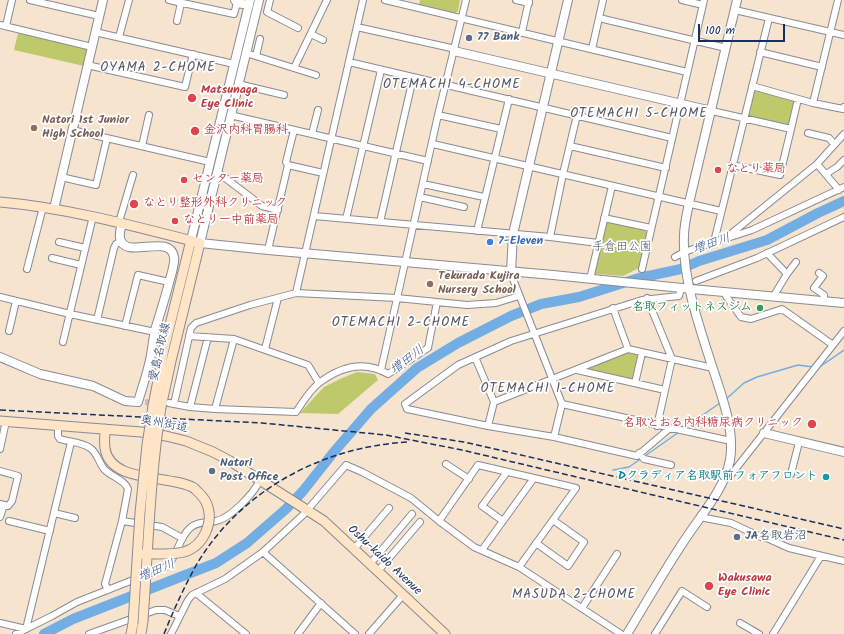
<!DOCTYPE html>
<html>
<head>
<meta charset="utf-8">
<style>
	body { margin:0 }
	#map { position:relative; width:844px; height:634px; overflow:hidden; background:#f7e4cf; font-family:Kalam,sans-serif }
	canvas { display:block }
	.scale { position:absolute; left:698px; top:24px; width:87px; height:18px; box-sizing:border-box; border:2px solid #1b2f5e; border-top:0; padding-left:5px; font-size:12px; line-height:14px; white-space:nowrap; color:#1b2f5e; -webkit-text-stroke:3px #fff; paint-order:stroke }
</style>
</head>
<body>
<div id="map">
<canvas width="844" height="634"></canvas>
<div class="scale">100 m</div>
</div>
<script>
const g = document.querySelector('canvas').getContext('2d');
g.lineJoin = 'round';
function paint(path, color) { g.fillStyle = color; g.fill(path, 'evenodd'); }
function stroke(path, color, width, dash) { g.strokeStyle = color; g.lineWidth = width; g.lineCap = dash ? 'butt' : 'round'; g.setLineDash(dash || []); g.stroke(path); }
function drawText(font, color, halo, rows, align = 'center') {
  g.font = font + ' Kalam,"Klee One",sans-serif'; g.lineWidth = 3.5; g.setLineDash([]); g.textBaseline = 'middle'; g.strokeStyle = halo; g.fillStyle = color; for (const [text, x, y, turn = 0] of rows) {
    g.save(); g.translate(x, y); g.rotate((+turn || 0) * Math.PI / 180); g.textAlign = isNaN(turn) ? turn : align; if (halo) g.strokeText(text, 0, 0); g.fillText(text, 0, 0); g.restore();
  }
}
paint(new Path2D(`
	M420,0H460L458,11L454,14L421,6L419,4Z
	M18,33L85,48L87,52L84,66L14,50Z
	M756,90L794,100L795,102L789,126L749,117L747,114L753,93Z
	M608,221L645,230L647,234L639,268L623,276L596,274L595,272L604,225Z
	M627,352L637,354L639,357L634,378L631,380L590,371V367Z
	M357,372L375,374L378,380L338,414L300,413L324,387L340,379Z`), '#bdc96a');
stroke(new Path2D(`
	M818,368L844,350
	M725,400L744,383L757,377L798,365L813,367
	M684,428L720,403
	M645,456L679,432
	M613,470L629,467L642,458`), '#72aee3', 1.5);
stroke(new Path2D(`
	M44,634L73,619L216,563L247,543L286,509L303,491L333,453L371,409L417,368L458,343L511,316L541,304L579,297L639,278L681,269L699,261L767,240L818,213L844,201`), '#72aee3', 10);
stroke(new Path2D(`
	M145,402L157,403`), '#cbc0b8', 6, [6, 3]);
const minor = new Path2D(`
	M30,0L99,16
	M169,0L234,14L237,3
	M270,0L267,12L298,28
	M385,0L687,72
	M516,0L529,3
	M682,0L703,5
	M735,10L844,35
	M599,18L726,48
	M177,21L181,3
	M0,25L92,47
	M6,26L12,0
	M357,27L451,48L454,51
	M95,32L234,64
	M522,32L529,0
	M311,34L323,40
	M119,37L129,0
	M592,49L603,0
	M760,52L822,67
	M246,53L316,75
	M256,56L260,39
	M349,62L672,138
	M87,65L185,87L193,54
	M294,68L327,0
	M238,84L284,95
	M752,86L813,103L843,109L844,107
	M813,103L838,0
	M712,111L791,129L798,99
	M230,115L428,161
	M438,115L501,129
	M72,130L210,162
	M808,133L829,138L834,144
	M312,134L318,110
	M433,144L721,211
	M142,146L149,115
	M570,146L666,168
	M817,164L839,190
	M288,165L286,162L294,130
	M732,165L780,175L791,129
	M216,173L220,174L262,206L278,210
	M826,174L837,167L844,160
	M61,177L96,185L107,138
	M423,184L484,197
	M420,197L464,207
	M314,216L550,237L598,243
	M604,218L651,228
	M346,219L381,70
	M119,222L133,175
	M380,222L413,78
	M477,231L509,99
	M550,237L563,174L577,115
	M727,237L817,164L844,134
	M59,242L85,248
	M714,242L769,18
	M268,250L288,165L323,173
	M767,253L787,274L773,297
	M675,257L684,252L752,230L844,187
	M52,258L81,265
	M27,269L43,207
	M642,269L704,0
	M511,272L513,279L562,404L731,441
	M819,273L823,276L814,288L824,295V301
	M787,274L796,262
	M590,279L612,186
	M696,281L757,258L844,217
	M726,292V296L741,317L751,319L782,309L833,345
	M296,293L363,0
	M0,297L70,314L155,332
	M647,298L672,359L657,426
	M613,308L628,349
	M97,320L114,248L116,244L121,241
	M125,326L138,275L169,282
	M9,331L16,301
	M189,336L234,339L308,365L319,383
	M234,339L215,409L296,412C303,402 309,391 319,383C340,367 364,360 388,374L428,348L437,302
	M63,342L93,216
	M265,349L278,298
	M475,357L494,402L488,426
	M381,370L438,115L466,0
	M577,370L665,390
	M635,383L642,353
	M494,402L628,349L713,368
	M169,403L174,404L191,328L196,323L250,305L296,293L397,298L467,305L496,303L519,296
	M174,404L190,407L215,409
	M190,407L208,337
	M58,426V436L60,439C69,442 82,442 90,448C97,452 99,463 104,469C111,477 124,479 128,489L122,521L105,584L108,590
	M670,428L637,456L554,437L488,426L407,409L405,404L458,365L511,341L642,300L679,296L681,288
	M554,437L562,404
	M0,449L6,421
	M639,453L644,459L671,465
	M446,464L469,479
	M0,471L18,476L12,501L8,506L0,504
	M791,474L799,442
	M725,477L730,476L844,331
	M54,513L75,518
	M701,515L705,518L731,523L761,537L767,538L789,548L844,561
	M0,517L4,505
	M9,521L50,531
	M122,521L162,527L182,538
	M439,521L478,465L534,478
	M503,521L482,506L507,472
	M536,543L568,566L584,542L553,520
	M354,549L389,508
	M482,550L534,478L576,488L519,567
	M263,552L355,634
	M370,564L412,514
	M378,571L420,522
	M196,593L246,634
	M582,608L617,554
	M0,623L26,629L71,442
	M740,623L759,634
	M16,634L52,616L77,602L166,567C178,556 178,539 190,528C198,521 207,523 216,521C231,518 254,493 260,480
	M89,634L156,610H165L179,616
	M171,634L188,600L192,595L225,579L263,552L303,515L346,465L362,472L411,498L439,521L474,547L519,567L621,634
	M298,634L321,603
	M369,634L403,595
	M655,634L682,591L707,607
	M773,634L821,556`);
const tertiary = new Path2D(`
	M235,0L237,3L249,5
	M259,0L200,243L268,250L553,275L702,290L844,303
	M454,51L712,111
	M54,209L103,0
	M191,240L250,0
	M511,272L513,234L568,0
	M0,357L40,374L93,386L125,401L138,402C142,388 147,374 150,360C152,351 153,340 155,330C161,311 167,291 172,272C173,267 175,261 174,257C170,232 124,261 120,238C119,233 121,228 122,223
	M764,433L844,452
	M627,634C646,603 664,571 684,541C700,516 724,491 730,460C735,430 722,397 713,369C700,329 682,278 684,236C684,225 687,214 689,203L737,0`);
const secondary = new Path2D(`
	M0,202C68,208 134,226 200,243L171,361L161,407
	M153,406L164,349L191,240
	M0,421L141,432L166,436L186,441L213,452L230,461L324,521L445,634
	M105,429C105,435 104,442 105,448C110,484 169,474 194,488
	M131,634L133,624
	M141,634L143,621`);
stroke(minor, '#898a96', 8);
stroke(tertiary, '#898a96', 10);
stroke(secondary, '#898a96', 11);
stroke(minor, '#fff', 6);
stroke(tertiary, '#fff', 8);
stroke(secondary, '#ffe4c6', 9);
stroke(new Path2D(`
	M0,410L262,423L386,435L462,450L844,540
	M405,433L464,442L844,529
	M164,634C174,609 185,585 198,562C243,489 323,447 407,442`), '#1b2f5e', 1.5, [6, 3]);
const secondaryBridge = new Path2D(`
	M143,554C156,554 171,555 184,552C204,546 215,521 206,502C203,496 198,492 194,488
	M143,621C148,549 150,478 161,407
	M133,624L140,513L147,445L153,406`);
stroke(secondaryBridge, '#898a96', 11, []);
stroke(secondaryBridge, '#ffe4c6', 9);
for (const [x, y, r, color] of [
	[469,38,4,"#5c6f8a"],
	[192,98,5,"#e0444e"],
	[34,128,4,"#8d6e63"],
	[195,131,5,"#e0444e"],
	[718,170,4,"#e0444e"],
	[184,180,4,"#e0444e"],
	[134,204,5,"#e0444e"],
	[175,221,4,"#e0444e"],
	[490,242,4,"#3f7fe0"],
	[430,284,4,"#8d6e63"],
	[760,308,4,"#2e9e5b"],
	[812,424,5,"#e0444e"],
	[212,471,4,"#5c6f8a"],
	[826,477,4,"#0f9aa8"],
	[737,537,4,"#5c6f8a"],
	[709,586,5,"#e0444e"]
]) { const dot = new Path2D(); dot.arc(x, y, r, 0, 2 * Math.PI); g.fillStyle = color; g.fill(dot); stroke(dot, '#fff', 1.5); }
drawText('bold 12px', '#4e5e75', '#fff', [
	["77 Bank",477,38],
	["Natori",220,464],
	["Post Office",220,478],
	["JA名取岩沼",745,537]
], 'left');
drawText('bold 12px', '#be3a42', '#fff', [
	["Matsunaga",201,91],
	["Eye Clinic",201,105],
	["金沢内科胃腸科",204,131],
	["なとり薬局",726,170],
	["センター薬局",192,180],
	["なとり整形外科クリニック",143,204],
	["なとり一中前薬局",183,221],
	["名取とおる内科糖尿病クリニック",803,424,"right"],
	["Wakusawa",718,579],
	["Eye Clinic",718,593]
], 'left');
drawText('bold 12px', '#785e54', '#fff', [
	["Natori 1st Junior",42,121],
	["High School",42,135],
	["Tekurada Kujira",438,277],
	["Nursery School",438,291]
], 'left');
drawText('bold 12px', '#366cbe', '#fff', [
	["7-Eleven",498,242]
], 'left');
drawText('12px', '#4c5d62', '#fff', [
	["手倉田公園",622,248]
]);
drawText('bold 12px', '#27864d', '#fff', [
	["名取フィットネスジム",752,308]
], 'right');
drawText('12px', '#1b2f5e', '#fff', [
	["愛島名取線",161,352,-77],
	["奥州街道",164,425,11],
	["Oshu-kaido Avenue",384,561,43]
]);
drawText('bold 12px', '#0d838f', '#fff', [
	["Dクラディア名取駅前フォアフロント",818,477]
], 'right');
g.letterSpacing = '1px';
drawText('13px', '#565665', '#fff', [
	["OYAMA 2-CHOME",158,69],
	["OTEMACHI 4-CHOME",452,86],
	["OTEMACHI 5-CHOME",639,115],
	["OTEMACHI 2-CHOME",401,324],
	["OTEMACHI 1-CHOME",548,390],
	["MASUDA 2-CHOME",574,596]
]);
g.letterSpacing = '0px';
drawText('italic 13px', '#395b8d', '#fff', [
	["増田川",712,245,-19],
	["増田川",408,361,-37],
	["増田川",157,572,-22]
]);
</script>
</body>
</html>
